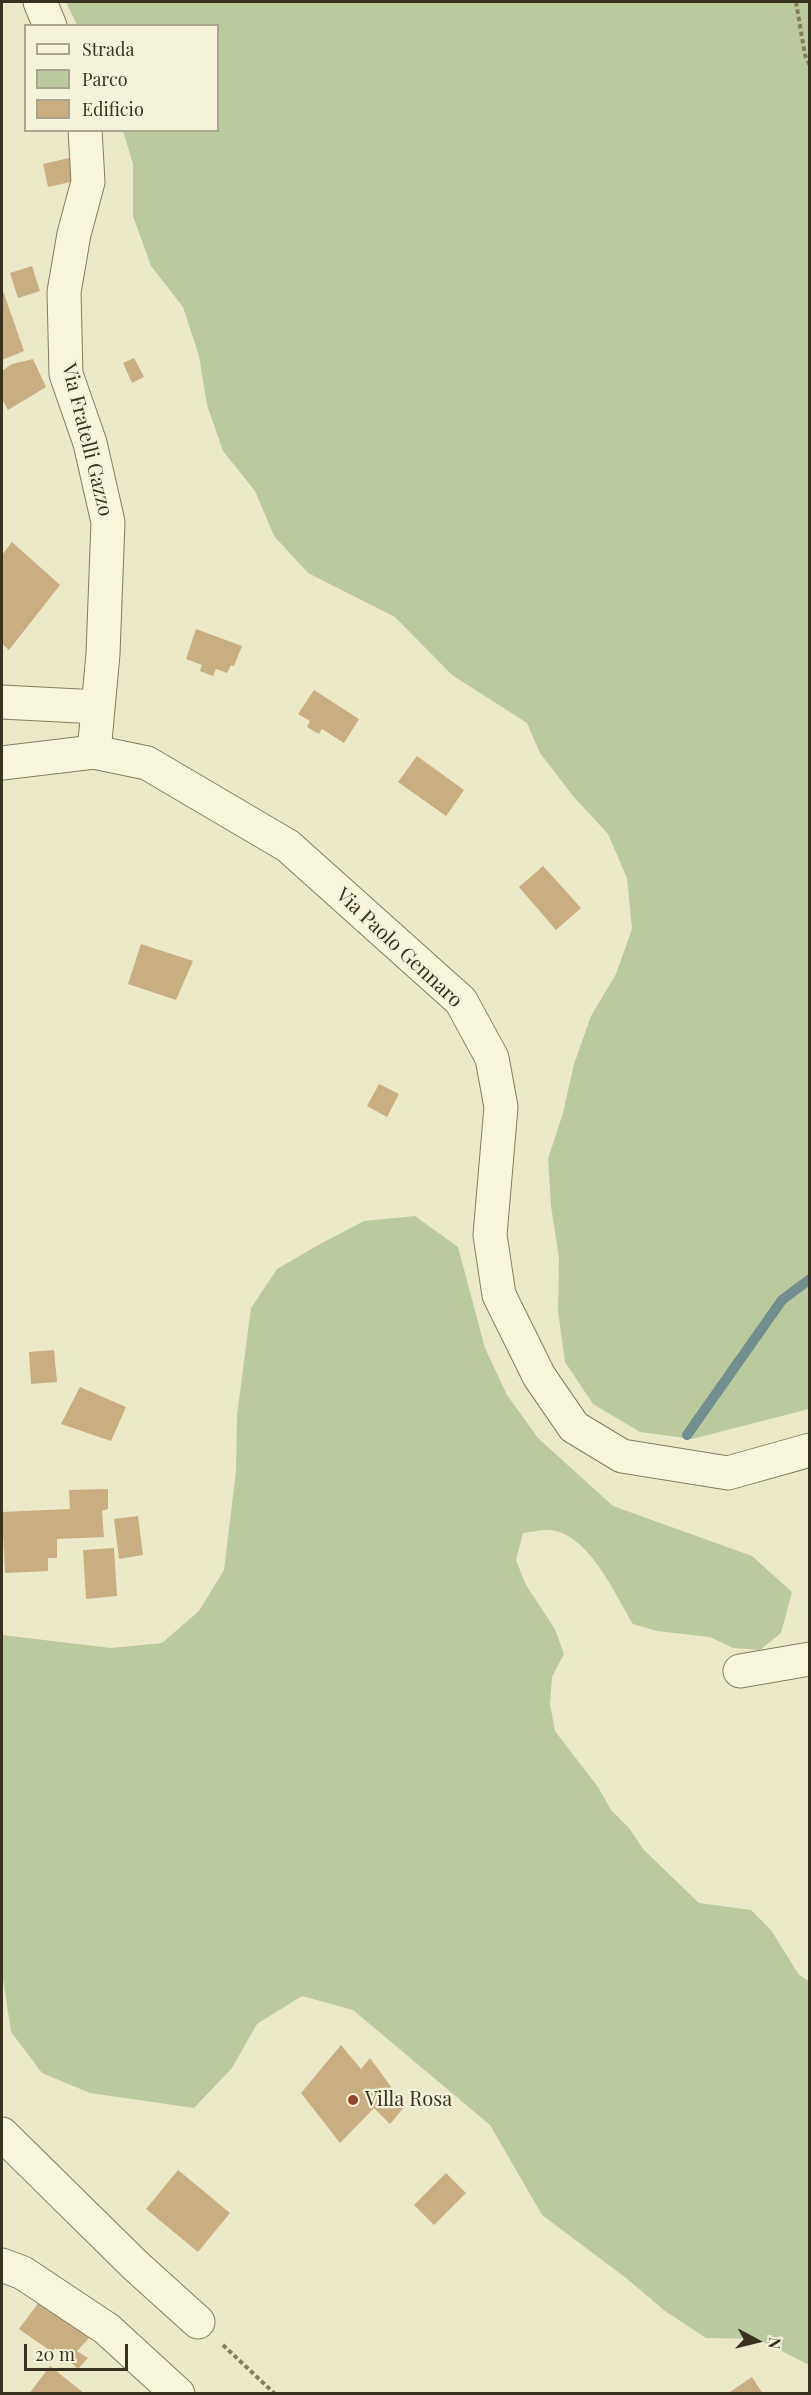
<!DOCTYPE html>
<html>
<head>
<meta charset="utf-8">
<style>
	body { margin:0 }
	#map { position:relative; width:811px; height:2395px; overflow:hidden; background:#ece9c9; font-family:"Playfair Display",serif }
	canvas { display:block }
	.frame { position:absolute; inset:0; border:3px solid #393221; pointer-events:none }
	.legend { position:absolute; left:24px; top:24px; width:195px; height:108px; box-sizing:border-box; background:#f4f2d8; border:2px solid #a9a58f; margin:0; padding:8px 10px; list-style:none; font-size:18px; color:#393221 }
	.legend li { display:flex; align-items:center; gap:12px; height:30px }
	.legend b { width:30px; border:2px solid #a9a58f }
	.north { position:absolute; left:727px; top:2311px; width:60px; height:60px; -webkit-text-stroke:4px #f4f2d8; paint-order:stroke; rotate:97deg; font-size:16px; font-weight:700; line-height:24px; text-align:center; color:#393221 }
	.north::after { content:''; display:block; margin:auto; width:21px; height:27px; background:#393221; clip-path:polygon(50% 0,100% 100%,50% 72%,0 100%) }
	.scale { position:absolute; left:24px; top:2344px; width:104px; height:27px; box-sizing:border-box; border:3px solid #393221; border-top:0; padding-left:8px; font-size:18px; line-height:21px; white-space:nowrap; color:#393221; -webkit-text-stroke:4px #f4f2d8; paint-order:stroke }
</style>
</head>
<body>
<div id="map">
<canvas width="811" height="2395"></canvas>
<div class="frame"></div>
<ul class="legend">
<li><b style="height:8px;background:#f7f5dc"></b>Strada</li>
<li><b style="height:16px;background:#bbca9d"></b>Parco</li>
<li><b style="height:16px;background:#c8ae81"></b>Edificio</li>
</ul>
<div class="north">N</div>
<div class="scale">20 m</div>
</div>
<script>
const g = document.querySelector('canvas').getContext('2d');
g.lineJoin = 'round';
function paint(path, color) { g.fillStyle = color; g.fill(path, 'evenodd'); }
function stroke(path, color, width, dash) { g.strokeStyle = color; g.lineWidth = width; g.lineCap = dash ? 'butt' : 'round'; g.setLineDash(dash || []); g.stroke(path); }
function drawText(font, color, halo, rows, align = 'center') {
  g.font = font + ' "Playfair Display",serif'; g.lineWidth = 4.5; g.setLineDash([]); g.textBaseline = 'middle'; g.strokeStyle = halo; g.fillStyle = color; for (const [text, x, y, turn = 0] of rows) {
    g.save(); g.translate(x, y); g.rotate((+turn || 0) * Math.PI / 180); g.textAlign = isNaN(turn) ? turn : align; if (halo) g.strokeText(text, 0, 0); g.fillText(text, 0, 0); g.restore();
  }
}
paint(new Path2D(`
	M66,2H809V1409L692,1439L640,1432L593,1404L565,1362L558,1311L559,1258L551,1206L548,1159L563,1113L574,1064L591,1016L616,974L632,929L627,878L608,834L573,796L540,753L527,723L452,675L395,617L308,573L274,536L255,491L223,451L207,405L199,356L183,307L151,266L133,216V164L123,131L218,130V26L77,25Z
	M415,1216L458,1247L485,1348L507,1395L538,1438L613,1506L752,1556L792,1592L781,1633L760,1650L733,1648L710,1637L657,1631L633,1624C615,1594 587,1530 547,1530C539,1530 531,1532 523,1533L516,1560L526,1585L555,1629L564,1654L552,1677L550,1704L555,1731L598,1787L611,1810L629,1828L644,1850L699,1903L751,1910L771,1930L799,1975L809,1981V2365L758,2339L706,2338L665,2311L626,2278L542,2215L490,2125L353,2010L302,1996L257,2024L232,2068L194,2108L90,2093L42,2073L11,2032L2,1972V1635L111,1648L162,1643L199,1611L224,1570L236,1471L237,1415L251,1308L277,1269L320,1244L364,1221Z`), '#bbca9d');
stroke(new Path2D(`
	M687,1435L782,1300L810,1279`), '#708f8e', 10);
paint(new Path2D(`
	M69,158L75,181L48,187L43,164Z
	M32,266L40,291L18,298L10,273Z
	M2,288L24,351L2,360Z
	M134,358L144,377L132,383L123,363Z
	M33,359L46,387L8,410L2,399V371L12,364Z
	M12,542L60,585L9,650L2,644V555Z
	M196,629L242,646L234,666L231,665L227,673L216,669L213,676L200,671L202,665L186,659Z
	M314,690L359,719L344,743L322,729L319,734L307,727L310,721L298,714Z
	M417,756L464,790L446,816L398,782Z
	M543,866L581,908L556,930L519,887Z
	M141,944L193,961L176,1000L128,984Z
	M379,1084L399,1094L387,1117L367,1106Z
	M54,1350L57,1382L31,1384L29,1352Z
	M80,1387L126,1407L111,1441L61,1424Z
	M108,1489V1509L102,1511L104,1537L57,1539V1558H48V1571L5,1573L2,1512L70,1509L69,1490Z
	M138,1516L143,1555L119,1559L114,1519Z
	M114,1548L117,1596L86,1599L83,1550Z
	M341,2045L361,2069L370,2058L405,2106L390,2124L374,2108L340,2143L301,2093Z
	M178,2170L230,2213L198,2252L146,2209Z
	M446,2173L466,2193L434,2225L414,2205Z
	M39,2302L89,2338L77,2351L88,2358L78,2369L55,2348L52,2352L19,2329Z
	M50,2366L85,2394H29Z
	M752,2377L763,2394H727Z`), '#c8ae81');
const minor = new Path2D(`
	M40,2L50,26
	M85,130L88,182L74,234L64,292L66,374L90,443L108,522L103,654L94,752
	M2,702L98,707
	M2,763L94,752L147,763L288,846L461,1001L492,1058L501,1107L490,1235L499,1295L539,1376L574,1427L622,1456L728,1473L810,1450
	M740,1671L810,1659
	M2,2134L135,2265L198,2322`);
const tertiary = new Path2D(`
	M2,2265L23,2273L107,2329L178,2394`);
stroke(minor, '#877d5e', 35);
stroke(tertiary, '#877d5e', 35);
stroke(new Path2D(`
	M796,2L805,55L810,66
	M223,2345L275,2394`), '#877d5e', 4, [4.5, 3]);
stroke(minor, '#f7f5dc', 33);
stroke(tertiary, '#f7f5dc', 33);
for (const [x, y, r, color] of [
	[353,2100,6,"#934632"]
]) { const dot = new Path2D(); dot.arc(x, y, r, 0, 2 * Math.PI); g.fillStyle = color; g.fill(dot); stroke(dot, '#f4f2d8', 2); }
drawText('20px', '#393221', '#f4f2d8', [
	["Via Fratelli Gazzo",87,440,76],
	["Via Paolo Gennaro",399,948,43]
]);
drawText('20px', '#393221', '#f4f2d8', [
	["Villa Rosa",365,2100]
], 'left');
</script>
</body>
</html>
